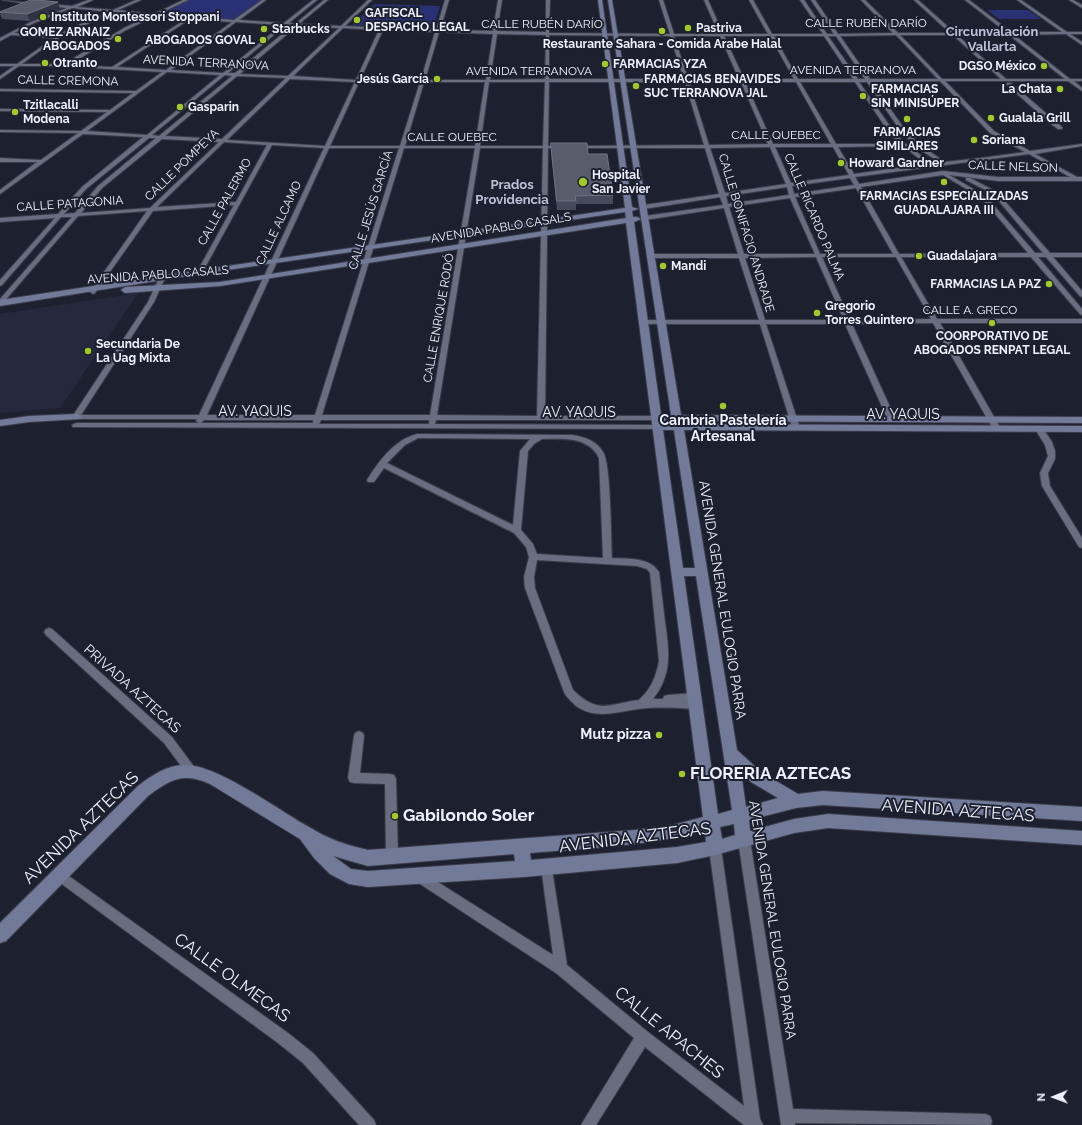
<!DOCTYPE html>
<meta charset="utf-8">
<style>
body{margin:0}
#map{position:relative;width:1082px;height:1125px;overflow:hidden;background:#1d212f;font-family:Raleway,sans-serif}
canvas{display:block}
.north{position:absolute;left:1034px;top:1077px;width:40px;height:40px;-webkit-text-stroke:3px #1d212f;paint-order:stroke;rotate:269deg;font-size:11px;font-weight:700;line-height:16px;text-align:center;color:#eef0fb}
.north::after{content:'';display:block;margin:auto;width:14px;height:18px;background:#eef0fb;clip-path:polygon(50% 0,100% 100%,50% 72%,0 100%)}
</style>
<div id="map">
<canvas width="1082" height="1125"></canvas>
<div class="north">N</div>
</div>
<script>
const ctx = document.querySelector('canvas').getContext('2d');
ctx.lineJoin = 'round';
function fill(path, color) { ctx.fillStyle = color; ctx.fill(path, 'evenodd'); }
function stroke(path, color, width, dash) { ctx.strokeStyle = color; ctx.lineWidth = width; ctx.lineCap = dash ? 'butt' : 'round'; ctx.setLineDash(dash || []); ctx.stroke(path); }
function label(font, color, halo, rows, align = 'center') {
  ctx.font = font + ' Raleway,sans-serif'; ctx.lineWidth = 4; ctx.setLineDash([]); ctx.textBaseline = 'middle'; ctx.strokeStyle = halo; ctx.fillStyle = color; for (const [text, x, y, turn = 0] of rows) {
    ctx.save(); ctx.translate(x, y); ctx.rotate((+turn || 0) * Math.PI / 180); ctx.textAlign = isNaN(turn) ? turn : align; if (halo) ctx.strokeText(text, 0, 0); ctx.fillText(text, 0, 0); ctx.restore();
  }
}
const built = new Path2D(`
 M138,293L60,408L0,413V314Z`);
const green = new Path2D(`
 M188,0H262L232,21L153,15Z
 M374,4L440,6L433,29L352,25Z
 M987,10H1028L1041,19H999Z`);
const street = new Path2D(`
 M2,0L38,4L36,5Z
 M88,0H93L77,7L113,10L136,0H141L118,10L154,14L183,0H188L159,14L234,20L262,0H266L239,20L284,23L313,0H317L289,23L295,24L324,0H328L299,24L341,26L368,0H372L345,26L436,30L445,0H449L440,30L493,31L498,0H502L497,31L546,32V0H550L549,33L670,34L659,0H663L674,34H719L704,0H708L723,34H768L749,0H753L772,34H823L800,0H804L827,34H834L811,0H815L838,34L893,33L861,0H865L898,33H950L914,0H918L955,33L1006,32L965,0H969L1011,32H1062L1017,0H1021L1067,32H1082V34H1070L1082,42V45L1066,34L1014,35L1070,79H1082V81H1074L1082,88V91L1068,81H945L994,131L1030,151L1082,144V146L1035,154L1077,177H1082V181H998L949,175L977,191L990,201L1035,253H1043L998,200L989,192L966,180V178H970L993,190L1002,198L1050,253H1082V257H1053L1082,291V297L1080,296L1046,257H1038L1082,309V315L1080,314L1031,257H901L937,319H1082V323H940L1001,429L997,431L993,429L933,323L852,324L896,420L892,422L888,420L845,324H766L800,428L799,430H793L760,324H643L640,322L643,320H759L739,258H651L648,256L651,254H738L724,208L645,220L642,218L645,216L723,205L720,197L644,209L641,207L644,205L719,194L705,148H577L575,147L577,146L704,145L685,82H549L548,146H562L564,147L562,148H548L545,416H656L660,418L656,420H436L435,424L657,425H660V429L73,427L72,425L76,423H199L196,421L197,419H76L72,417L148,302L159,278L162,276L165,278L154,302L81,415H199L324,148L272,145L202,273L197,272L234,205L153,211L95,293L93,294L90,292L147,211L78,216L2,304L0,305V299L72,217H61L2,285L0,286V280L55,218L0,222V218L58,214L82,187L143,137L83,134L0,194V190L37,162H0V158L41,160L78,133L0,132V130L81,131L107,112L0,111V109L110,110L133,93L0,91V89L136,91L162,72L55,66H19L0,79V76L14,66H0V64H17L54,38L11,35L0,41V38L31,22L67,8L49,6L48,4L72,6ZM72,8L109,12L67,30L57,36L14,33L34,23ZM114,12L150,16L124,28L64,64H22L49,44L69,32ZM155,16L186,19L112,67L69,65L126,30ZM190,19L232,22L166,70L117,67ZM236,22L282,25L223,73L171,70ZM286,25L292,26L235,73H228ZM297,26L339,28L288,76L240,74ZM343,28L379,30L356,80L293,76ZM383,30L435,32L421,80H360ZM439,32L493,34L486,80H425ZM497,34L546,35L545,79L490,80ZM549,35L670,36L673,43L633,44L673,45L684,79H549ZM896,35L938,79H870L840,36ZM900,35H953L1001,79H942ZM957,35H1009L1065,79H1006ZM674,36H720L739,79H688ZM724,36H770L794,79H744ZM774,36H824L853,79H798ZM828,36H836L865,79H858ZM167,72L220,75L147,135L87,131ZM225,75L232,76L159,136L152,135ZM237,76L286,78L222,139L165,136ZM290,79L355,82L325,146L227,140ZM940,81L990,133L1025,152L989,157L945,162L923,147L906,131L871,82ZM359,82H420L400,146H330ZM424,82H485L475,146H405ZM489,82H545L543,146H480ZM689,82H741L768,144L709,145ZM745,82H796L831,144H773ZM800,82H855L890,134L900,144H836ZM859,82H867L902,133L919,149L939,162L931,163L906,144L894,132ZM149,138H156L98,186L75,213L64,214L86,189ZM162,139L219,142L150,208L81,213L102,188ZM224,142L267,145L236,202L157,207ZM903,146L926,164L854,174L838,147ZM770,147L786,184L725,193L710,148ZM775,147H833L849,175L791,183ZM329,148H399L315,415H207ZM404,148H475L430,415H322ZM480,148H543L537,416L437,415ZM1029,154L1070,177H998L943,171L859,184L855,177ZM943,175L973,193L986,203L1028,253L899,254L861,187ZM850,178L854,185L794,194L792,186ZM787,187L789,195L728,204L726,196ZM856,188L893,254H820L795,197ZM790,198L815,254H744L729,207ZM816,257L844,320H765L745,258ZM822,257H896L931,319L850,320ZM204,420H313V423H201ZM321,420H429V424H319Z
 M1069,0H1073L1082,5V8Z
 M1007,83H1011L1062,127V129H1058L1051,124L1007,85Z
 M1036,427H1042L1052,442L1055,451V459L1048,473L1050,486L1082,538V548L1079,547L1042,486L1040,473L1048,456L1045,445L1035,429Z
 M417,434L572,435C584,437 596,440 603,452C611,463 611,540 612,558C628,559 650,557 659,572C661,589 663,605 665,622C669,650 673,674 653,699H663L664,696L668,695L694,693L698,694L699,697L695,701L699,702L700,705L699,708L695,709C680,708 664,707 648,708C623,709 599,722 576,706C572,702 566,697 564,692L525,588L524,577L529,557L526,547L514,533L384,468L374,482H368L367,480C379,461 394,440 417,434ZM418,438L530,439L520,451L513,525L387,463L405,445ZM542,439C563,439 588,436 599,458L603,558L537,554L533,544L521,530L528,451L534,444ZM537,560L637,566L647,569L650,573L659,661C656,677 651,689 639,700C608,704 599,715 573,690L535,588L534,577Z
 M49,628L52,629L172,737L195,768L197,771L195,774L191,776L187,774L164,743L46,635L44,632L46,629Z
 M359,731L363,733L364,736L360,773L390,774L394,775L396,779L398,857L396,861L392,863L388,861L386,857L385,784L354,783L350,782L348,778L354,736L355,733Z
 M744,834L748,836L750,840L793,1109L985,1114L990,1116L992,1121L991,1125L795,1123V1125H781L738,840L740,836Z
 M715,842L719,844L721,848L760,1119L763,1125H744L645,1047L596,1125H581L634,1038L556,973L414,880L412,876L414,872L418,870L422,872L553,955L541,867L543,863L547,861L551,863L567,965L648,1032L744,1106L709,848L711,844Z
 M59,869L288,1033L313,1053L374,1120L376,1125H359L303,1063L278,1043L55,879L53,875L55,871Z`);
const secondary = new Path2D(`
 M598,0H602L632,207L638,209L632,211L633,217H637L641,219L634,222L661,415H671L608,0H612L681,415L1082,417V423L682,421L683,424L1082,426V432L684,430L737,750L761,772L798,794L823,791L1082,807V821L823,805L796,808L749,820L750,831L794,819L828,814L1082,831V845L828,828L794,833L715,855L677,863L524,877L368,887L349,884L330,874L314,858L300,839L210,784C183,772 171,779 148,796L6,941L0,943V923L138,786C151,776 167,765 184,765C215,763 280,811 309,827C328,839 346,845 368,850L635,830L673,825L703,817L626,223L220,286L125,293L121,290L125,287L220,282L626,218L625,212L200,274L0,306V300L200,270L625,208ZM662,421H672L673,424H663ZM663,430H674L695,568H683ZM684,576H696L732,810L718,814ZM741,772L751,782L778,798L746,807ZM734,824L735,835L722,839L720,827ZM705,831L706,842L677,847L531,860L530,853C589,848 648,846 705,831ZM514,854L515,861L368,871L351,869L333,856L368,866Z
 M76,414L80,415L81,417L80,419L29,422L0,426V420L29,416Z`);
const wall = new Path2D(`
 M58,2L60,9L30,21L2,19L0,13V12Z
 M551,143L588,154L613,195V204H576V210H557L551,152Z`);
const shadedWall = new Path2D(`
 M58,2L60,9L30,21L27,14Z`);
const building = new Path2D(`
 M31,0H37L58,2L27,14L0,12Z
 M551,143H587L588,154H607L613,195L575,196L576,201H557Z`);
const markers = [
 [43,17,4,"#a1c92a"],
 [357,20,4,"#a1c92a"],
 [688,28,4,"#a1c92a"],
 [264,29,4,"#a1c92a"],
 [662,31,4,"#a1c92a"],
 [118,39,4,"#a1c92a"],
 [263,40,4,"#a1c92a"],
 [45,63,4,"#a1c92a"],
 [605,64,4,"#a1c92a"],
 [1044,66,4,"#a1c92a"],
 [437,79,4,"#a1c92a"],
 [636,86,4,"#a1c92a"],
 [1060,89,4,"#a1c92a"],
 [863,96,4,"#a1c92a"],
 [180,107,4,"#a1c92a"],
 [15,112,4,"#a1c92a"],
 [991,118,4,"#a1c92a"],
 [907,119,4,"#a1c92a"],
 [974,140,4,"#a1c92a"],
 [841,163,4,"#a1c92a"],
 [583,182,5,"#a1c92a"],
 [944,182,4,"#a1c92a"],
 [919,256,4,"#a1c92a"],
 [663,266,4,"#a1c92a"],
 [1049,284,4,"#a1c92a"],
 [817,313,4,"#a1c92a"],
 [992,323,4,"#a1c92a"],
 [88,351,4,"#a1c92a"],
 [723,406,4,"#a1c92a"],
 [659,735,4,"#a1c92a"],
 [682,774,4,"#a1c92a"],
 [395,816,4,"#a1c92a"]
];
const farPoinames = [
 ["GAFISCAL",365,13],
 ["DESPACHO LEGAL",365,27],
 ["Instituto Montessori Stoppani",51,17],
 ["Pastriva",696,28],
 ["Starbucks",272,29],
 ["GOMEZ ARNAIZ",110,32,"right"],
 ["ABOGADOS",110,46,"right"],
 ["ABOGADOS GOVAL",255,40,"right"],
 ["Restaurante Sahara - Comida Arabe Halal",662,44,"center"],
 ["Otranto",53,63],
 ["FARMACIAS YZA",613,64],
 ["DGSO México",1036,66,"right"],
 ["Jesús García",429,79,"right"],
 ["FARMACIAS BENAVIDES",644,79],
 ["SUC TERRANOVA JAL",644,93],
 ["FARMACIAS",871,89],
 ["SIN MINISÚPER",871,103],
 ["La Chata",1052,89,"right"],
 ["Tzitlacalli",23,105],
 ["Modena",23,119],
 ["Gasparin",188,107],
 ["Gualala Grill",999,118],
 ["FARMACIAS",907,132,"center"],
 ["SIMILARES",907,146,"center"],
 ["Soriana",982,140],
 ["Howard Gardner",849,163],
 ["Hospital",592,175],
 ["San Javier",592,189],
 ["FARMACIAS ESPECIALIZADAS",944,196,"center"],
 ["GUADALAJARA III",944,210,"center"],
 ["Guadalajara",927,256],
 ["Mandi",671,266],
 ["FARMACIAS LA PAZ",1041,284,"right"],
 ["Gregorio",825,306],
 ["Torres Quintero",825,320],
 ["COORPORATIVO DE",992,336,"center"],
 ["ABOGADOS RENPAT LEGAL",992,350,"center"],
 ["Secundaria De",96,344],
 ["La Uag Mixta",96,358]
];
const farStreetnames = [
 ["CALLE RUBÉN DARÍO",866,23],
 ["CALLE RUBÉN DARÍO",542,24],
 ["AVENIDA TERRANOVA",206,63,3],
 ["AVENIDA TERRANOVA",853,70],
 ["AVENIDA TERRANOVA",529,71],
 ["CALLE CREMONA",68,81,1],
 ["CALLE QUEBEC",776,135],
 ["CALLE QUEBEC",452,137],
 ["CALLE POMPEYA",182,165,-44],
 ["CALLE NELSON",1013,167,2],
 ["CALLE PALERMO",225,202,-61],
 ["CALLE PATAGONIA",70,204,-4],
 ["CALLE JESÚS GARCÍA",371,210,-73],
 ["CALLE RICARDO PALMA",814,217,67],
 ["CALLE ALCAMO",279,223,-65],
 ["AVENIDA PABLO CASALS",501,228,-9],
 ["CALLE BONIFACIO ANDRADE",746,233,73],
 ["AVENIDA PABLO CASALS",158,275,-4],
 ["CALLE A. GRECO",970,310],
 ["CALLE ENRIQUE RODÓ",439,318,-80]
];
const farNeighbourhoodnames = [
 ["Circunvalación",992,32],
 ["Vallarta",992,47],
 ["Prados",512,185],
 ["Providencia",512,200]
];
const streetNames = [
 ["AV. YAQUIS",255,412],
 ["AV. YAQUIS",579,413],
 ["AV. YAQUIS",903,415],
 ["AVENIDA GENERAL EULOGIO PARRA",722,600,81],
 ["PRIVADA AZTECAS",132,689,42],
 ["AVENIDA GENERAL EULOGIO PARRA",772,920,81]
];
const poiNames = [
 ["Cambria Pastelería",723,421],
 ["Artesanal",723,437],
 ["Mutz pizza",651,735,"right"]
];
const nearPoinames = [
 ["FLORERIA AZTECAS",690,774],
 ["Gabilondo Soler",403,816]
];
const nearStreetnames = [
 ["AVENIDA AZTECAS",958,811,4],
 ["AVENIDA AZTECAS",81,828,-44],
 ["AVENIDA AZTECAS",635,838,-7],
 ["CALLE OLMECAS",232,978,36],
 ["CALLE APACHES",669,1033,39]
];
fill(built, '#24293d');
fill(green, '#293174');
stroke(street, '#3b3d49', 2);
stroke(secondary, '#3b3d49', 2);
fill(street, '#686d7f');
fill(secondary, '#727a9a');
fill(wall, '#474a5a');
fill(shadedWall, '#2e3242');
fill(building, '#595c6b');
stroke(building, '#707382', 1);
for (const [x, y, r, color] of markers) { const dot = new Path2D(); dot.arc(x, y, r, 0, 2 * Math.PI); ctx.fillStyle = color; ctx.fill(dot); stroke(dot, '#1d212f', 1.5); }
label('bold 12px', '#eef0fb', '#1d212f', farPoinames, 'left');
label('12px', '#eef0fb', '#1d212f', farStreetnames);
label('bold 13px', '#bcc1d5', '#1d212f', farNeighbourhoodnames);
label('14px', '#eef0fb', '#1d212f', streetNames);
label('bold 14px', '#eef0fb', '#1d212f', poiNames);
label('bold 17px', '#eef0fb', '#1d212f', nearPoinames, 'left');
label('17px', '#eef0fb', '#1d212f', nearStreetnames);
</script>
